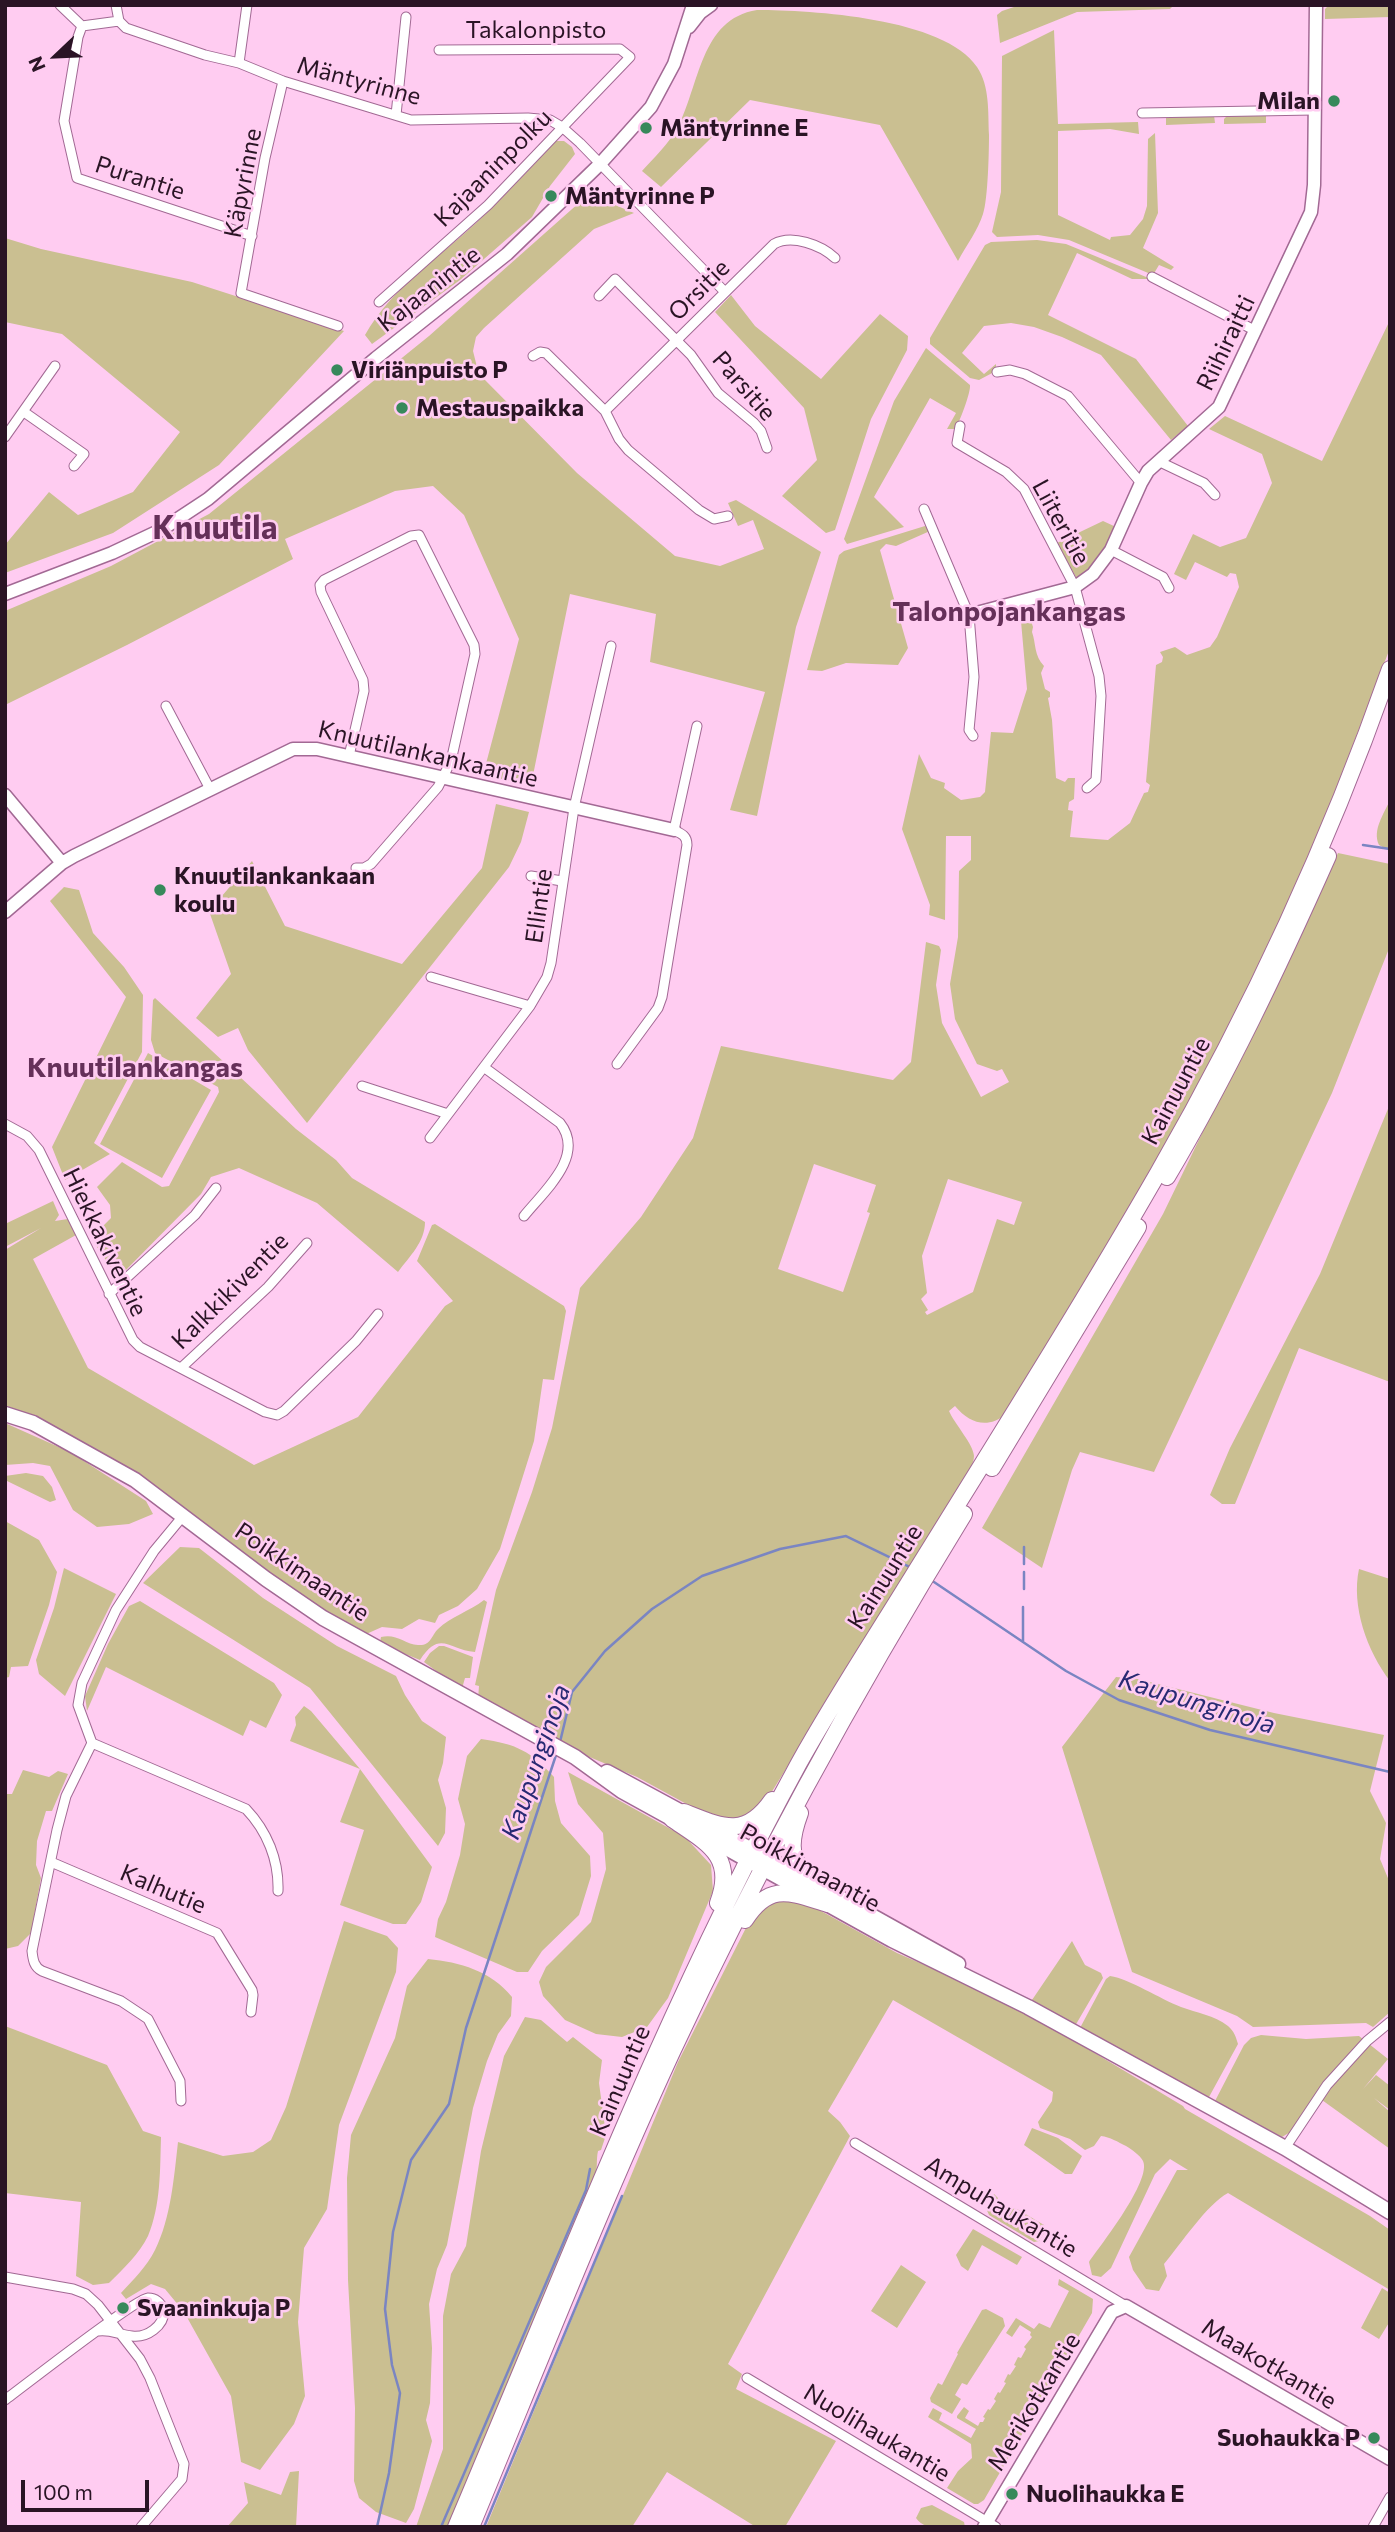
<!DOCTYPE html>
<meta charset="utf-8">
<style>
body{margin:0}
#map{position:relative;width:1395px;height:2532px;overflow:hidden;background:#ffccf1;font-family:Commissioner,sans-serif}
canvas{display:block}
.frame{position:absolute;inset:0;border:7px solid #2a1425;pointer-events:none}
.north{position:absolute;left:21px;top:21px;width:70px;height:70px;-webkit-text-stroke:5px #ffccf1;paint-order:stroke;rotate:247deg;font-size:19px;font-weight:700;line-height:28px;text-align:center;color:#2a1425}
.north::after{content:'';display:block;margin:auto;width:24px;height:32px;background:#2a1425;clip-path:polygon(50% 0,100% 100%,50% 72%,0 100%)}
.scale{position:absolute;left:21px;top:2480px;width:128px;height:32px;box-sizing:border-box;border:4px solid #2a1425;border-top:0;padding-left:9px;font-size:21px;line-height:24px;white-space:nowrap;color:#2a1425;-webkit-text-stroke:5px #ffccf1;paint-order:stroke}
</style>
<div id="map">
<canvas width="1395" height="2532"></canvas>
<div class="frame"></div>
<div class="north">N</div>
<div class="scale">100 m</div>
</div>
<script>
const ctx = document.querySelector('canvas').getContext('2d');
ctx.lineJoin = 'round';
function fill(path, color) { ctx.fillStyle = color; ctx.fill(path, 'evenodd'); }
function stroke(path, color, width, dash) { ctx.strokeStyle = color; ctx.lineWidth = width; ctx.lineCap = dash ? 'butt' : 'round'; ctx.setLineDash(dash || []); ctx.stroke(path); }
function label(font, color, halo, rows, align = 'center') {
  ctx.font = font + ' Commissioner,sans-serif'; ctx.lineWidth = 5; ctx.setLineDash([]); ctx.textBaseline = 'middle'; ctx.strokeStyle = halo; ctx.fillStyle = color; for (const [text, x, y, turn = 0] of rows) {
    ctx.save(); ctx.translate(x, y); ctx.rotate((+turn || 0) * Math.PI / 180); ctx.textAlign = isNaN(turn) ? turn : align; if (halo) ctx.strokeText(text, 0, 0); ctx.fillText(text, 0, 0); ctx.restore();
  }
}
const green = new Path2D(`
 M1020,5H1174L1170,9L1077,12L1000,43L997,15L1002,11Z
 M1329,5H1390V17L1325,19V9Z
 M757,10C811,10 945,18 977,67C990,86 988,113 989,135C989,151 988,199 983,214C978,230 966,246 958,261L880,125L750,100L661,187L642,171C654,158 668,144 677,129C700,85 700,19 757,10Z
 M1054,30L1058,124L1138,122L1139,134L1110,129L1058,131V215L1110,240L1111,237L1130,235L1143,219L1147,206L1148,139L1155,133L1158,213L1143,248L1174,267L1171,270L1159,265L1153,275L1069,240L1038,235L997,237L992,232L1001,192L1002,56Z
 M1266,114V123L1224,124V119L1228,115Z
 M1214,115L1215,123L1166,125V117Z
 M556,141H564L572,147L575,154L550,186L532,217L460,280L372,344L365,335C392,287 438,259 477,222C505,196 530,168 556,141Z
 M589,194L634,213L594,229L484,328L476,337L473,351L477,367L485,380L577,473L675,556L720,566L764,549L753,520L738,526L728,503L736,500L821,552L796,627L757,816L730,810L765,692L650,662L656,614L570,594L531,785L483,775L519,639L464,515L433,486L395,491L285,539L293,559L127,645L5,705V611L111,566L209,514L429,336Z
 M5,238L41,249L192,282L344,331L219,465L113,533L5,573V545L49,492L78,515L133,492L180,432L62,334L5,322Z
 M1037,240L1066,244L1151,279H1132L1077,253L1048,315L1136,359L1188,426L1171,440L1101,355L1062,337L1034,327L1011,323L984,326L962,353L984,374L996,364V371L979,380L970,378L930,344V338L985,245L991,242Z
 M731,295L755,326L821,379L880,314L908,336L907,350L871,419L835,530L826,533L782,496L817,460L804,408L715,312Z
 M1390,320V648L1316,841L1252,982L1156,1163L1006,1414C988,1429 970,1424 955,1406L949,1411C954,1423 974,1445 974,1456C974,1464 967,1475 963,1482L768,1798L740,1822L703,1813L637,1777L580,1753L478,1699L479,1686L475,1685L496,1590L532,1492L552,1428L580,1288L641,1217L693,1138L721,1046L893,1080L911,1062L926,942L939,946L941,950L936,985L942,1023L981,1097L1009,1082L1002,1069L997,1071L977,1064L955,1019L950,984L958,937L959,871L971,860V836H946L945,920L929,915L930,905L902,829L919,754L931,778L945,783L944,788L961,800L980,797L985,792L991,732L1013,733L1027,689L1020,610L1027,608L1033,627L1032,632C1036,643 1034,656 1044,666L1041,673L1045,689L1050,692V697L1048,698L1052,720L1056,778L1065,782L1068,778H1075L1074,799L1069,802L1068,810L1073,811L1070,837L1108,840L1130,823L1144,793L1148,792L1150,785L1146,782L1156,665L1162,662L1163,657L1160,652L1175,647L1187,655L1210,647L1217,637L1239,587L1236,574L1230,573L1227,577L1195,562L1186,580L1174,574L1193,534L1220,547L1246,538L1272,483L1262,454L1209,429L1225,416L1322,461ZM814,1164L876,1185L867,1212L870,1213L843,1292L778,1269ZM948,1179L1022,1202L1014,1225L997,1219L973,1292L927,1315L925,1312L928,1310L921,1299L927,1293L922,1256Z
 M926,348L970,385C971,392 959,424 955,429H947L956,413L930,398L874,497L904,527L847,544L844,539L894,401Z
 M1103,521L1116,527L1098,563L1077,579L1057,543Z
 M925,526L929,527L930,531L896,546L886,544L880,550L908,648L898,665L846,663L822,671L807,670L839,555L844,551Z
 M1390,800V851L1379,845C1372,830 1384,814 1390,800Z
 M496,804L529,812L521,842L509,867L307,1123L248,1050L238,1028L218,1037L196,1018L231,974L209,911L252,861L285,926L402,964L482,868Z
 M1338,853L1390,864V946L1332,1093L1154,1472L1080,1452L1072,1470L1042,1568L982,1528L1163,1214Z
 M64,887L79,890L93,933L124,967L143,995L142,1052L94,1143L110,1154L65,1180L52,1147L126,997L50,901Z
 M155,998L296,1129L336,1160L352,1178L425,1222C425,1242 409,1257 398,1272L317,1203L239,1168L211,1177L201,1194L118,1278L95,1244L97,1232L111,1218L110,1205L97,1187L122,1162L162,1187L169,1186L219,1092L218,1087L155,1053L151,1040L153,1000Z
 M148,1053L211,1090L162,1178L100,1144Z
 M1390,1104V1382L1299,1348L1235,1504H1222L1210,1495L1230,1448L1320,1274Z
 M53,1201L59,1215L55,1221L68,1219L76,1235L33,1259L88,1368L254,1465L358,1417L445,1306L453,1301L417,1261L432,1225L435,1224L564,1306L566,1311L554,1380L543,1379L534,1441L500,1549L477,1589L458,1606L439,1615L435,1623L419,1619L402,1629L382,1627L364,1635L297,1595L156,1486L87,1444L5,1405V1250L41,1228L5,1247V1224Z
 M5,1423L70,1452L146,1501L153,1514L129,1524L97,1527L73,1510L50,1466L33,1463L5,1465Z
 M26,1473L43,1476L52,1487L56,1500L50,1502L5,1480V1476Z
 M5,1521L39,1540L57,1572L49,1605L28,1666L11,1667L9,1677L5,1678Z
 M180,1547L199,1548L263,1598L337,1646L396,1676L405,1695L422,1721L446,1737L443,1763L438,1780L446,1808L445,1833L438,1846L310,1688L143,1583Z
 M64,1568L116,1594L65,1696L39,1674L36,1660L54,1608Z
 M1359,1569L1390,1579V1681C1367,1651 1351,1606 1359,1569Z
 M484,1600L487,1602L475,1652C449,1650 440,1629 420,1660L383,1645L380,1642L381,1637C396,1633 405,1644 418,1645C431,1646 431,1636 438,1629C450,1617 470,1611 484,1600Z
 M140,1601L274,1683L282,1695L266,1728L250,1720L243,1736L106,1667L87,1711L85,1696L108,1644L129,1606Z
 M439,1646H444L473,1657L470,1678H465L463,1685L466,1693L424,1662L430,1653Z
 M1116,1677L1138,1679L1274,1713L1384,1735L1370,1791L1386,1823L1380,1859L1390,1883V2012L1373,2027L1366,2023L1253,2027L1237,2016L1132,1972L1062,1747Z
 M304,1706L311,1711L360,1769L432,1867L421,1902L406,1924H393L340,1905L364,1830L340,1822L360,1769L290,1741L296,1725L295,1717Z
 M481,1739C517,1744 530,1751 554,1777L555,1801L561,1823L590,1856L591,1876L579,1915L542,1951L528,1972H517L435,1937L438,1919L446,1902L460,1855L465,1824L458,1799L467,1756Z
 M23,1770L49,1777L58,1771L68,1774L52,1811H46L37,1841L36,1865L41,1878L31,1933L18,1946L5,1949V1794H12Z
 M568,1772L685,1837L711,1865L713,1891L668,1998L647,2027L622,2037L596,2034L565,2020L543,1996L539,1982L546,1967L591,1922L606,1869L603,1833L578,1804Z
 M769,1899L803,1901L897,1953L987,1992L1068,2037L1183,2106L1185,2109L1370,2216L1390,2230V2290L1228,2193C1208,2203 1180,2245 1164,2264L1167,2276L1159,2291L1146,2289L1133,2270L1129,2257L1177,2170H1188L1170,2159L1155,2174L1111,2268L1101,2277L1092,2275L1089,2262C1101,2245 1152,2180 1143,2161C1140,2155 1131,2149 1126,2146C1118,2142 1110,2137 1101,2136L1094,2146L1085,2150L1070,2139L1040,2128L1038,2122L1052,2101L1053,2092L893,2000L828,2111L840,2122L850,2136L728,2364L742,2374L736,2389L836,2441L785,2527H756L667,2472L632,2527H486L678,2062L753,1914Z
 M344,1921L387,1936L398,1948L396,1972L339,2125L327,2209L304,2248L298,2322L305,2396L294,2424L260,2470L241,2462L231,2396L184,2312L165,2289L151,2284L126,2299L121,2293C133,2280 147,2266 155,2250C171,2218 174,2177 178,2142L223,2156L253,2152L271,2140L286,2107Z
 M1072,1941L1085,1965L1101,1973L1103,1978L1075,2026L1032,2000Z
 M428,1959C460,1962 491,1971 512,1997L511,2016L498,2034L487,2061L473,2108L447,2245L437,2269L429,2304L432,2348L430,2403L426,2420L432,2441L414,2509L406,2523L376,2512L359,2498L354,2481L355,2408L348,2280L347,2178L351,2135L395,2038L407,1986Z
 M1110,1976C1130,1979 1160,1999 1181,2007C1197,2013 1214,2015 1228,2026C1234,2031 1236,2037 1238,2044L1209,2097L1080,2028L1106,1979Z
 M525,2017L541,2020L567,2042L573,2037L602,2060L599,2083L606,2135L601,2150L598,2151C596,2160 598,2167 595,2177L451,2527H416L443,2449V2316L451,2274L466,2246L481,2151L504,2056Z
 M5,2026L107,2065L143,2131L161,2137C160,2169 161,2205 148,2236C140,2253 123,2269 109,2283L93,2285L76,2276L81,2202L5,2193Z
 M1261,2035L1306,2039L1359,2036L1388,2059L1363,2089L1376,2075L1390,2086V2110L1374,2098L1390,2112V2149L1315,2095L1292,2131L1282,2137L1215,2101L1244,2045L1251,2038Z
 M1032,2128L1058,2138L1082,2156L1072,2174H1065L1024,2145Z
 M994,2194L998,2198V2206L1001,2208L1017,2209L1044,2225L1045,2232L1039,2241L1034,2242L989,2215L986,2208Z
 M973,2229L1022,2257L1017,2265L982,2245L968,2271L961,2266L956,2255Z
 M901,2265L926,2282L897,2328L871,2311Z
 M1059,2279L1093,2299L1092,2313L984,2500L978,2504H974L947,2488L958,2471L972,2458L971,2444L928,2417L933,2408L942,2413L939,2420L971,2438L976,2429L957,2418V2416L964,2407L969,2411L965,2418L978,2426L980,2422H983L985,2418L983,2417L988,2409L990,2410L996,2401L994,2399L998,2392L1000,2393L1006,2383L1004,2382L1008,2374L1010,2375L1016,2366L1014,2365L1018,2357L1021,2358L1026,2349L1024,2347L1032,2337L1030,2335L1031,2332L1020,2325L1012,2337L1006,2333L1016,2318L1034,2329L1039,2323L1050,2328L1069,2291L1058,2285Z
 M1382,2288L1390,2293V2321L1379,2339L1361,2328Z
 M986,2309L1003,2318L1005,2326L967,2385L962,2383L955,2395L961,2399L952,2414L931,2402L930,2398L938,2383L942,2385L958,2354L957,2353L982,2310Z
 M299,2471L296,2527H227L248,2503L244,2482L281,2495L290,2472Z
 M932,2505L964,2522L965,2527C949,2527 925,2532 916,2518L921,2508Z`);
const stream = new Path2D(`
 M1363,845L1390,849
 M1024,1564V1547
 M931,1580L1066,1671L1119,1700L1210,1730L1390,1772
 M1024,1589V1572
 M1023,1641V1607
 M560,1742L572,1692L605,1651L652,1609L702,1576L780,1549L846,1536L910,1567
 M377,2527L389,2473L400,2393L392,2365L385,2309L393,2232L411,2160L449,2104L466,2028L557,1752
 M441,2527L586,2190L590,2169
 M484,2527L622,2196`);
const street = new Path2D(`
 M60,5L82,26
 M116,5L119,21L126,28L205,55L239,63L283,81L411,120L528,118L550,120L562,127L580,143L724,291
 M119,21L82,26L78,37L64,121L77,178L252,236
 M239,63L247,5
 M283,81L265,158L241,293L338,326
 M1142,113L1314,110
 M396,115L406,17
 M1152,277L1256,331
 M599,296L615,279L691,355L718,393L754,423L761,431L767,448
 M379,302L488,205L630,57L620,49L439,50
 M533,356L540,352L546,353L605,411L619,439L628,450L699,510L714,519L728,516
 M997,372L1010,370L1025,374L1068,396L1141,483
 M605,411L774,244C792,234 821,245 835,258
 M24,412L84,454L74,466
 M960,426L957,443L1006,472L1024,489L1075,587L1099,676L1101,696L1096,780L1087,788
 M5,437L55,366
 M1158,461L1204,483L1215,495
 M924,509L969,615L974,677L969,730L973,736
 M1111,550L1163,577L1169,588
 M166,706L210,789
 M349,756L364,691L363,680L321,592L320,585L324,580L411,536L419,535L474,645L475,654L451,761L438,787L371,864L364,868H356
 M531,876L562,881
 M431,977L530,1006
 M617,1064L658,1008L662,997L687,845C687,836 682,834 674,830L697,726
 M485,1068L560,1123C586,1156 544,1191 524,1216
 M362,1086L448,1114
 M5,1124L27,1136L39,1150L133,1340L140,1347L265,1412L277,1415L284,1411L356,1341L378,1314
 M430,1138L530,1006L547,977L551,963L574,808L611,646
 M109,1294L195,1215L216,1188
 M181,1368L268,1287L307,1243
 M183,1516L154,1551L116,1610L82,1683L78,1705L92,1743L246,1809C267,1831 279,1860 278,1891
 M92,1743L66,1796L57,1830L32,1951C33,1960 34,1967 42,1971L121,2001L148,2019L180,2081L181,2101
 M51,1862L217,1933L252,1990L253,1995L251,2012
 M855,2143L1126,2306
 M1285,2148L1327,2085L1367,2041L1390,2022
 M5,2277L73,2289L86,2294L98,2305L140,2359L150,2378L184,2464L182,2479L141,2527
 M747,2378L996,2527
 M5,2400C24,2386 135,2299 148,2298C157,2298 161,2303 164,2311C164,2326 147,2338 132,2336C119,2335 111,2329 98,2331
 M1373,2527L1390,2497`);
const secondary = new Path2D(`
 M689,27L700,13L711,5
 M5,594L112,553L161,530L208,499L376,358L507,254L600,164L651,107L674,64L693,5
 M969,615L1075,587L1093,574L1111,550L1141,483L1148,471L1219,407L1311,212L1314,185L1316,5
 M5,795L62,863
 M5,912L62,863L74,856L293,749H317L674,830
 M984,2527L1112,2312L1126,2306L1390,2459`);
const primary = new Path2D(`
 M5,1414L33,1423L135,1480L266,1579L323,1618L575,1757L622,1791L680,1823
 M607,1772L811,1882
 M701,1834L892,1940L1028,2007L1285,2148L1390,2212
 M829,1892L958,1964`);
const highway = new Path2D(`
 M1167,1177C1228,1074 1279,966 1328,856
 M992,1468L1138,1227
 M684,1812C722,1827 745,1839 772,1800
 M800,1813C781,1864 800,1868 838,1897
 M672,1819C707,1843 736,1856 718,1903
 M745,1920C770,1881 791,1893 828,1904
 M456,2527C565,2270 665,2008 799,1763C833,1702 871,1644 908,1584C992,1448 1078,1312 1158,1173C1250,1013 1329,843 1390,669
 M471,2527C537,2368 600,2208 672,2052C758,1867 857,1688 964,1514`);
const markers = [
 [1334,101,7,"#37895b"],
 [646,128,7,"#37895b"],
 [551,196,7,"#37895b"],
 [337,370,7,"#37895b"],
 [402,408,7,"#37895b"],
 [160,890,7,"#37895b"],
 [123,2308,7,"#37895b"],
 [1374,2438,7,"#37895b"],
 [1012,2494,7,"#37895b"]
];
const streetNames = [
 ["Takalonpisto",536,30],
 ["Mäntyrinne",359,81,15],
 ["Kajaaninpolku",493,168,-45],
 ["Purantie",140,178,18],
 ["Käpyrinne",243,183,-79],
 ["Kajaanintie",429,289,-38],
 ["Orsitie",699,290,-45],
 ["Riihiraitti",1226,343,-64],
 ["Parsitie",744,386,49],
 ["Liiteritie",1061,522,61],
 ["Knuutilankankaantie",428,754,13],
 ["Ellintie",539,906,-82],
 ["Kainuuntie",1176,1091,-62],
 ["Hiekkakiventie",105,1242,64],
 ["Kalkkikiventie",230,1291,-45],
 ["Poikkimaantie",302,1572,34],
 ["Kainuuntie",885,1577,-58],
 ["Poikkimaantie",810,1868,29],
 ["Kalhutie",163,1889,23],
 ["Kainuuntie",620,2081,-67],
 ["Ampuhaukantie",1001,2207,31],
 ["Maakotkantie",1269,2364,31],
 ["Merikotkantie",1034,2402,-59],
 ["Nuolihaukantie",877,2433,31]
];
const poiNames = [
 ["Milan",1320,101,"right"],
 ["Mäntyrinne E",660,128],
 ["Mäntyrinne P",565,196],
 ["Viriänpuisto P",351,370],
 ["Mestauspaikka",416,408],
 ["Knuutilankankaan",174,876],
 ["koulu",174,904],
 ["Svaaninkuja P",137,2308],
 ["Suohaukka P",1360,2438,"right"],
 ["Nuolihaukka E",1026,2494]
];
const waterNames = [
 ["Kaupunginoja",1197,1702,17],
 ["Kaupunginoja",536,1762,-71]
];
const quarterNames = [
 ["Talonpojankangas",1009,612],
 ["Knuutilankangas",135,1068]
];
const districtNames = [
 ["Knuutila",215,528]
];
fill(green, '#cabf91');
stroke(stream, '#7a85c2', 2.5);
stroke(street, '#a26994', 11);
stroke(secondary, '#a26994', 15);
stroke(primary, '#a26994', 17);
stroke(highway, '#a26994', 18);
stroke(street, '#fff', 9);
stroke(secondary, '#fff', 12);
stroke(primary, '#fff', 14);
stroke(highway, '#fff', 16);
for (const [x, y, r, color] of markers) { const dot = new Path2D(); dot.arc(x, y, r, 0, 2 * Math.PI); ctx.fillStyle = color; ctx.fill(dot); stroke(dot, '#ffccf1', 2.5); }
label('24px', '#2a1425', '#ffccf1', streetNames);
label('bold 24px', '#2a1425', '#ffccf1', poiNames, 'left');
label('italic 26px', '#282a73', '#ffccf1', waterNames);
label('bold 28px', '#653059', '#ffccf1', quarterNames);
label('bold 32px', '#653059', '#ffccf1', districtNames);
</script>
